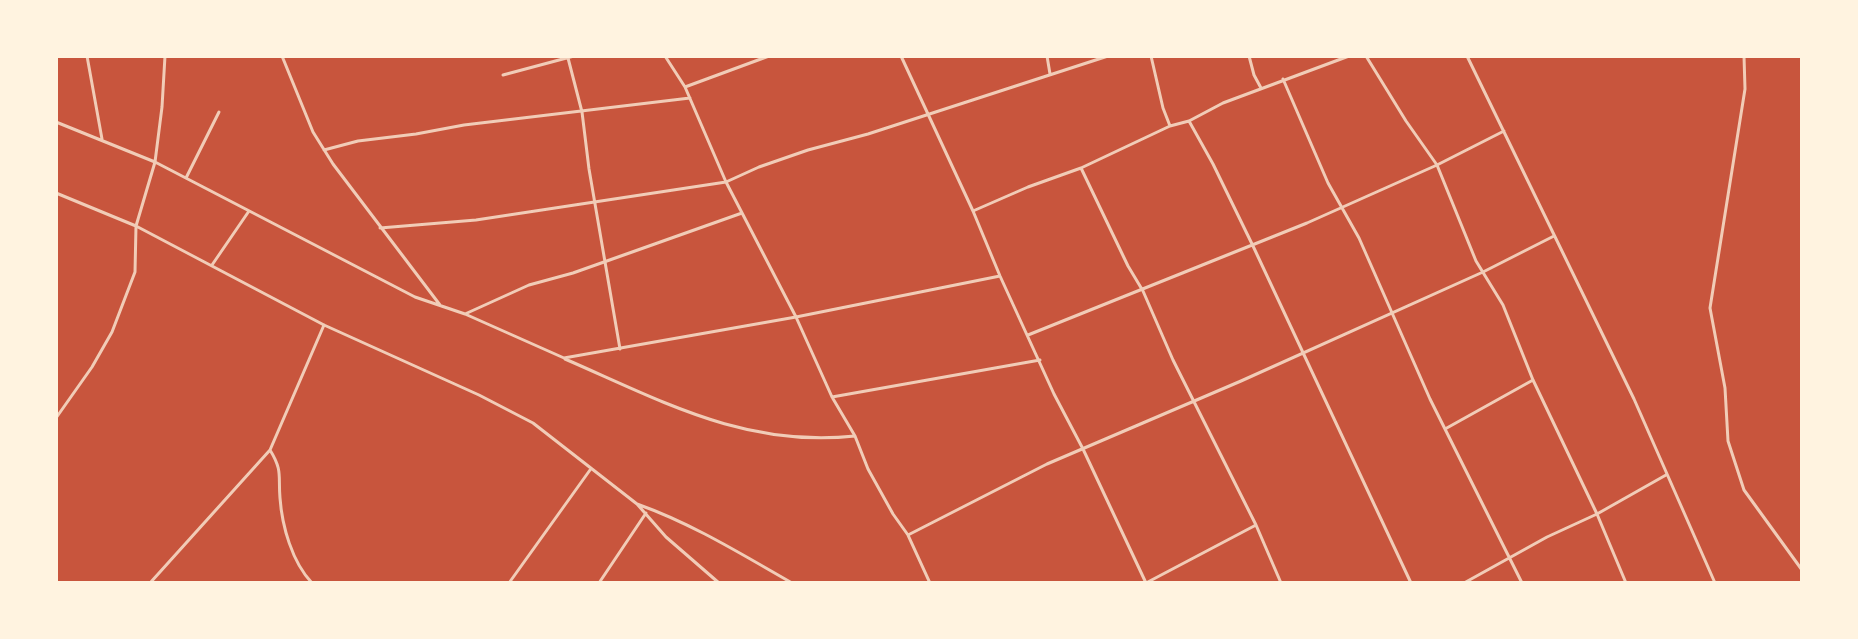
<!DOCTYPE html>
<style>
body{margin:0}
#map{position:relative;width:1858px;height:639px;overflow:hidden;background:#c8553d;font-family:"PT Sans Narrow",sans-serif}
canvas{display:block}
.frame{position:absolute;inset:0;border:58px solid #fff3e0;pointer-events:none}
</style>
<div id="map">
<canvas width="1858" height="639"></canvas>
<div class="frame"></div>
</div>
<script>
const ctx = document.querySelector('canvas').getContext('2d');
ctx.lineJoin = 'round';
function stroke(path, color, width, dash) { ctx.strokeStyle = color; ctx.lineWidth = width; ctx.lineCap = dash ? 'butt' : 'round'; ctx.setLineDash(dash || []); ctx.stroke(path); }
const minor = new Path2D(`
 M87,56L102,139
 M282,56L313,132L333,164L440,305
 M665,56L685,87L726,182L796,317L832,397L855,436L868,469L893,514L908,535L930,583
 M901,56L973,211L1000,276L1054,394L1083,449L1146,583
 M1047,56L1050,74
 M1151,56L1163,108L1170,126
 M1249,56L1254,75L1261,88
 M1366,56L1406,121L1437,165L1476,261L1503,305L1533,380L1597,514L1626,583
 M1467,56L1634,399L1715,583
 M1744,56L1745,89L1710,308L1725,388L1728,441L1744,490L1802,570
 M568,58L582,112L589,169L620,349
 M503,75L574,56
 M1283,79L1328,183L1359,238L1430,399L1522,583
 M685,87L769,56
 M1189,121L1213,164L1253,246L1411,583
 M56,122L155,162L415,297L465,314L564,358L796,317L1000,276
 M324,150L358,141L416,134L464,125L690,98
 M1081,168L1128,266L1143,291L1173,360L1256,525L1281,583
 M186,178L219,112
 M56,193L136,226L324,325L479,395L533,423L637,504L666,537L719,583
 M973,211L1028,187L1081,168L1170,126L1189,121L1223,103L1349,56
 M380,228L476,220L726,182L759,167L808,150L868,134L1108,56
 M212,265L249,211
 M465,314L529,285L573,273L742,213
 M1028,335L1307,223L1437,165L1504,131
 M565,359C662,401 745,448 855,436
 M832,397L1040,360
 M56,418L92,367L112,332L135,272L136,226L155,162L162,107L165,56
 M1445,429L1533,380
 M270,450C283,471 278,476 280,498C282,526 292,562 312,583
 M637,504C693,524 741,554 792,583
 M908,535L1047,464L1241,381L1483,272L1554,236
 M150,583L270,450L324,325
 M509,583L590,470
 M599,583L646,513
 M1146,583L1256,525
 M1464,583L1547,537L1597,514L1666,475`);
stroke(minor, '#f1ccb7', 3);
</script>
